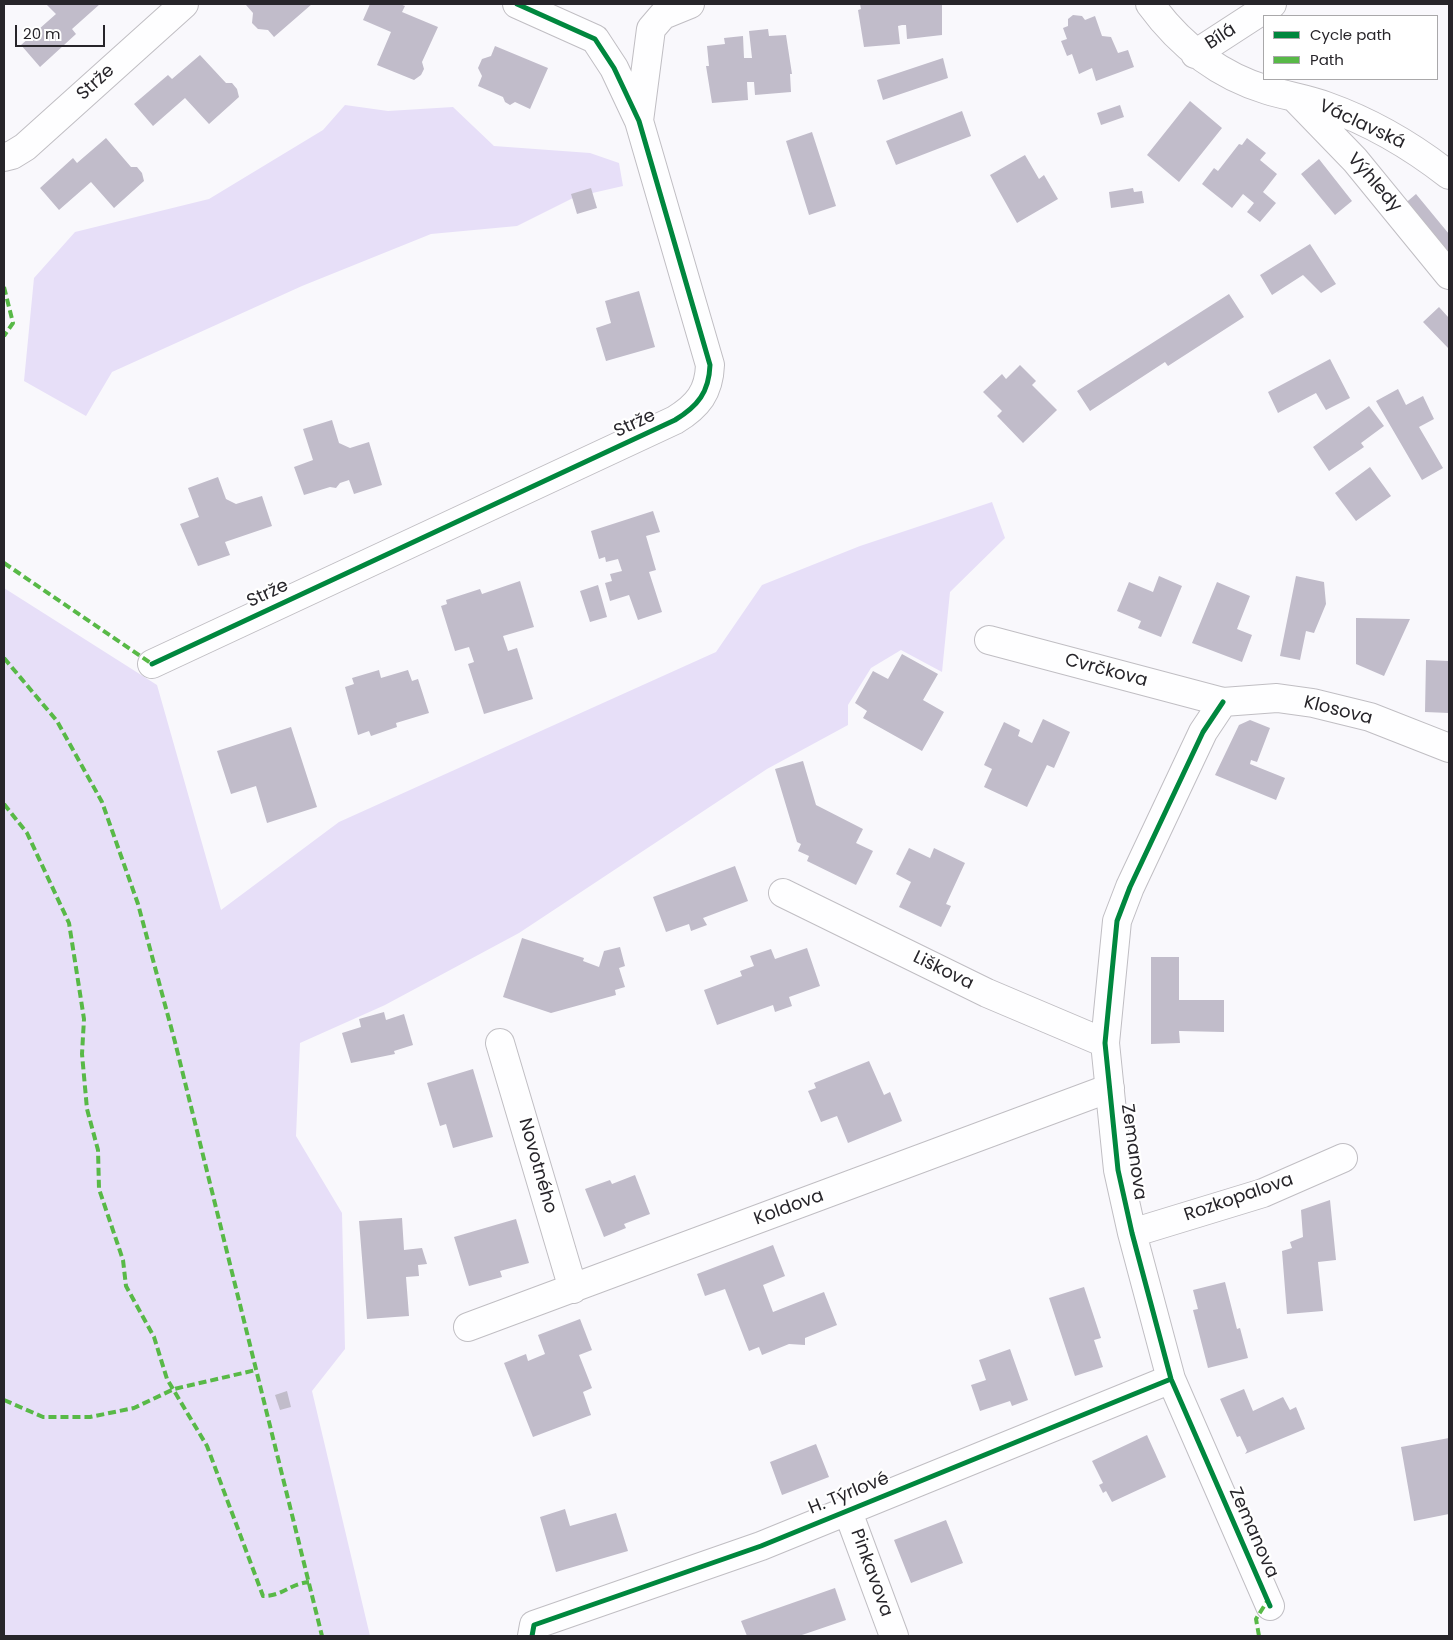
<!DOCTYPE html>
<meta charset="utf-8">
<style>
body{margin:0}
#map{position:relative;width:1453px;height:1640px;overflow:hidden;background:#f9f8fc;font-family:Poppins,sans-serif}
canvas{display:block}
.frame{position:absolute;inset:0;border:5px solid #27252a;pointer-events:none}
.legend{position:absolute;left:1263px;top:15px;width:175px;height:65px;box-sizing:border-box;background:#fff;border:1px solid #a9a8aa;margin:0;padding:6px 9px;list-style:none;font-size:15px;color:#27252a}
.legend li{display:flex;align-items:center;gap:10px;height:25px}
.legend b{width:25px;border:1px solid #a9a8aa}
.scale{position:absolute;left:15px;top:25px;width:90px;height:22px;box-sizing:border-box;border:2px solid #27252a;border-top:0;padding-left:6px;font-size:15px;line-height:18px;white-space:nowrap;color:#27252a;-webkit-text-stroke:4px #fff;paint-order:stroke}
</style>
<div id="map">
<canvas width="1453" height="1640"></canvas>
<div class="frame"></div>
<ul class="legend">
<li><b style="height:6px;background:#00873e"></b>Cycle path</li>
<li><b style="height:6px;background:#58b947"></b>Path</li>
</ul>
<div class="scale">20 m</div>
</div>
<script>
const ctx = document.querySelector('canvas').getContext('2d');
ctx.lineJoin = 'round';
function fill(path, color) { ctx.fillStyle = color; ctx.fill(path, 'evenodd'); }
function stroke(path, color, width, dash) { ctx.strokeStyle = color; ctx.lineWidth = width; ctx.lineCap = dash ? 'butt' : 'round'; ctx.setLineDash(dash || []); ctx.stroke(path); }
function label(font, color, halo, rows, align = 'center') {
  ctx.font = font + ' Poppins,sans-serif'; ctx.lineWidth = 4.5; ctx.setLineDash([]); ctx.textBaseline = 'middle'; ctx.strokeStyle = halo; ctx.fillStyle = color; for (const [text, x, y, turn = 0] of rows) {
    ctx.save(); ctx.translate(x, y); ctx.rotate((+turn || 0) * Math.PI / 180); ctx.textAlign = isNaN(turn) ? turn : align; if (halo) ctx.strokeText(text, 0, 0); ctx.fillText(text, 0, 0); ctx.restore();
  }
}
const green = new Path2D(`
 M345,105L388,111L453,107L494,146L590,153L619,163L623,186L575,197L517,226L431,234L302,286L112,372L86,416L24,381L34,278L75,232L209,199L323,130Z
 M992,502L1005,538L950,592L942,672L901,650L871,668L848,705V725L767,769L519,933L385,1005L300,1043L296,1136L342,1213L345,1349L312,1391L370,1636H4V588L157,685L221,910L339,822L716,652L762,585L860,546Z`);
const building = new Path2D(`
 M46,4H100L72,29L76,34L40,67L21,45L56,14Z
 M247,4H312L274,37L268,30L258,29L252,23L253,13L246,5Z
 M370,4H400L405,6L402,12L438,27L422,62L424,69L421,75L414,80L377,65L391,32L363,20Z
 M860,4H942V35L907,39L906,25H902L898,26L900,44L864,47L858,10L861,9Z
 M1073,15L1082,16L1085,20L1095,16L1102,36L1111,37L1118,53L1128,50L1134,67L1096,81L1092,68L1079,74L1072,54L1067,56L1061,41L1067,39L1063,28L1068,26V19Z
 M768,29L769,36L786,35L792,74H790L791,92L755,95L754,82H747L748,100L712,103L706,66H709L707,46L725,44L724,38L743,36L744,58H752L749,31Z
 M495,46L548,68L530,109L515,102L510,105L505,102L503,97L478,86L482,76L478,68L482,59L491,56Z
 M200,55L226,83H232L237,89L239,97L209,124L185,98L153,126L134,104L168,75L172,79Z
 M943,58L948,78L883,100L877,80Z
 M1190,101L1222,128L1179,182L1147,155Z
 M1120,105L1124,117L1101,125L1097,113Z
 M962,111L971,136L896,165L886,141Z
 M812,132L836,206L809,215L786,141Z
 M106,138L131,167H137L142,173L144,181L114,208L91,182L59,210L40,188L73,158L77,163Z
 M1247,138L1266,153L1260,160L1277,174L1263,192L1276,203L1260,222L1247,212L1254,203L1243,194L1232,208L1202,184L1214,168L1218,171L1239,144L1242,145Z
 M1025,155L1039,179L1044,175L1058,199L1017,223L990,175Z
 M1319,159L1352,201L1335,215L1301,174Z
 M591,188L597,208L577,214L571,194Z
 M1133,188L1134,192L1142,191L1144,203L1111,208L1109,192Z
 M1416,194L1449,234V255L1402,206Z
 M1310,244L1336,284L1321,293L1303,275L1272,295L1260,275Z
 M639,291L655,347L606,361L596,328L611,323L605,301Z
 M1229,294L1244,317L1168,366L1165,362L1090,411L1077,391Z
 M1439,307L1449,318V349L1423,322Z
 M1330,359L1350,398L1326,410L1316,393L1278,413L1268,392Z
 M1020,365L1036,381L1032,385L1057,410L1023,443L997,416L1002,411L983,392L1002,374L1006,379Z
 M1398,389L1406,405L1423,396L1434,419L1419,427L1443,468L1422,480L1376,401Z
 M1369,406L1384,426L1361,443L1364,447L1329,471L1313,447Z
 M332,420L339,443L350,448L369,442L382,485L354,494L349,480L340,483L336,488L330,487L304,495L294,467L313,460L303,429Z
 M1370,467L1391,496L1356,521L1335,493Z
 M218,477L226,499L236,504L262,496L272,526L225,542L230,555L198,566L180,524L199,517L188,488Z
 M653,511L660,532L646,536L656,570L649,572L662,612L638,620L629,595L610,601L605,583L612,581L610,574L622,571L618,559L606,562L605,557L599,559L591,531Z
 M1159,576L1182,586L1161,637L1138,628L1141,621L1117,611L1129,582L1153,592Z
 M1296,576L1324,582L1326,604L1314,633L1306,631L1300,660L1280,656Z
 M520,581L534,627L503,636L508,651L517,648L533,699L484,714L468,664L474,662L469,647L455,651L441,606L447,604L446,600L480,589L482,594Z
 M1217,582L1250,596L1237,629L1252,635L1242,662L1192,643Z
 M598,585L607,617L590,622L580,591Z
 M1356,618L1410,619L1384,676L1356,664Z
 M902,654L938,674L923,700L944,712L922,751L863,718L867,711L855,703L873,671L888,679Z
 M1426,660L1449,661V713L1425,712Z
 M379,670L381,678L408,670L412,681L418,679L429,713L396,723L397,727L371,736L369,731L358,735L345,687L354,684L352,678Z
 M1043,719L1070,732L1054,768L1047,765L1027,807L984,787L992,769L984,765L1004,722L1020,730L1018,736L1032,743Z
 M1250,720L1270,728L1257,762L1251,760L1250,764L1285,778L1276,800L1215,775L1239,725Z
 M291,727L317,807L267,823L256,786L231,794L217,751Z
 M803,761L816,805L863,829L856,843L873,851L856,885L807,861L809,856L798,851L801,844L797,842L775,769Z
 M909,848L930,858L934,848L965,863L946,904L951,906L941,927L899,907L911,882L896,874Z
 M735,866L748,901L703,918L707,925L691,931L689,924L666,932L653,897Z
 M522,938L584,958L583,961L599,967L604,951L620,947L625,966L619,968L625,987L615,990L616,995L551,1013L503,997Z
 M807,948L820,986L789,997L792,1006L775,1012L773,1005L717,1025L704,990L742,976L740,971L754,966L750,956L771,949L775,959Z
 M1151,957H1179V1000H1224V1032L1179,1031L1180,1043L1151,1044Z
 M384,1012L386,1020L404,1014L413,1045L394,1051L395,1054L351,1063L342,1033L361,1027L359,1019Z
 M869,1061L884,1095L890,1092L902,1121L848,1143L837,1116L821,1122L808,1091L816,1088L814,1083Z
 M473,1069L493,1137L453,1148L446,1124L440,1126L427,1083Z
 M635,1175L650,1214L624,1224L626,1228L604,1237L585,1189L610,1180L612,1184Z
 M1330,1200L1336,1260L1318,1262L1323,1311L1287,1314L1282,1251L1292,1248L1290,1242L1303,1237L1301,1210Z
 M402,1218L404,1250L422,1248L427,1264L418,1265L419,1276L406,1277L409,1316L367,1319L359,1221Z
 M516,1219L529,1263L500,1271L502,1277L469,1286L454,1237Z
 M773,1245L785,1276L763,1285L773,1312L824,1292L837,1325L805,1338V1345L789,1344L762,1355L759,1347L749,1351L725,1289L705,1296L697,1274Z
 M1225,1282L1237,1329L1240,1328L1248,1358L1208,1368L1193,1310L1198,1309L1193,1290Z
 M1084,1287L1101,1338L1094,1340L1103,1367L1075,1376L1049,1298Z
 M580,1319L592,1350L579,1355L592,1388L583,1392L591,1415L533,1437L504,1363L526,1354L528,1361L545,1354L538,1335Z
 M1010,1349L1028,1400L1012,1406L1010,1401L980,1411L971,1385L986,1380L979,1360Z
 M1244,1389L1253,1411L1283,1397L1290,1410L1296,1407L1305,1429L1245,1454L1247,1451L1240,1436L1237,1437L1220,1399Z
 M287,1391L291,1407L280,1410L275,1395Z
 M1147,1435L1166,1477L1112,1502L1106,1491L1103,1493L1099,1485L1103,1483L1092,1461Z
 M1449,1438V1514L1414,1521L1401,1447Z
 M816,1444L829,1477L782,1495L770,1462Z
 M565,1509L570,1526L616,1513L628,1551L556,1572L540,1517Z
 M946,1520L963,1563L911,1583L894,1540Z
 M835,1588L846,1620L799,1636H747L741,1621Z`);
const minor = new Path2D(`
 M1150,4C1180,45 1217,75 1267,90C1287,96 1307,99 1326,106C1371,122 1412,146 1449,175
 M1195,54L1272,4
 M1295,98L1355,160L1449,275
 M639,121L651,29L663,15L690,4
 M4,157L12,155L25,147L184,4
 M989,640L1223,702L1277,698L1313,703L1370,717L1449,748
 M152,664L675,420C698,406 709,392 710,365L639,121L614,68L595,39L517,4
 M1223,702L1203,732L1130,887L1117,921L1105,1043L1118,1170L1132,1233L1171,1379L1270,1606
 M783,893L987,993L1105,1043
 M500,1043L573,1289
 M1132,1233L1263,1193L1343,1158
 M468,1327L1110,1088
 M847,1509L894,1636
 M532,1636L534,1625L761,1546L1171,1379`);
const quiet = new Path2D(`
 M4,287L13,323L4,336
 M4,563L152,664
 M4,658L57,721L102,802L138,904L175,1042L322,1636
 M4,804L27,833L69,923L84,1019L82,1054L87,1109L98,1150L99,1189L123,1260L126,1286L154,1337L167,1379L207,1446L263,1596C283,1596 289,1584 309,1582
 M4,1400L43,1417H90L134,1408L174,1389L256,1370
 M1259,1636L1256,1619L1268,1600`);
const cycleway = new Path2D(`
 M152,664L675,420C698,406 709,392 710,365L639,121L614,68L595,39L517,4
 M1223,702L1203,732L1130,887L1117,921L1105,1043L1118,1170L1132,1233L1171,1379L1270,1606
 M532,1636L534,1625L761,1546L1171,1379`);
const streetNames = [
 ["Bílá",1221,37,-33],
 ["Strže",96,83,-42],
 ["Václavská",1362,125,25],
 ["Výhledy",1374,183,49],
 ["Strže",635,424,-25],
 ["Strže",268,594,-25],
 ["Cvrčkova",1106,671,15],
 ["Klosova",1338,711,14],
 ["Liškova",943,971,26],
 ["Zemanova",1133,1152,82],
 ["Novotného",537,1166,74],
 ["Rozkopalova",1239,1198,-19],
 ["Koldova",789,1208,-20],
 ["H. Týrlové",849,1494,-22],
 ["Zemanova",1253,1533,66],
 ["Pinkavova",871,1573,70]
];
fill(green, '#e7dff8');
fill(building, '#c1bcca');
stroke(minor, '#c0bec3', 30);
stroke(minor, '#fefeff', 28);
stroke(quiet, '#58b947', 4, [8, 4]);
stroke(cycleway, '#00873e', 5);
label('18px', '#27252a', '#fff', streetNames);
</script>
